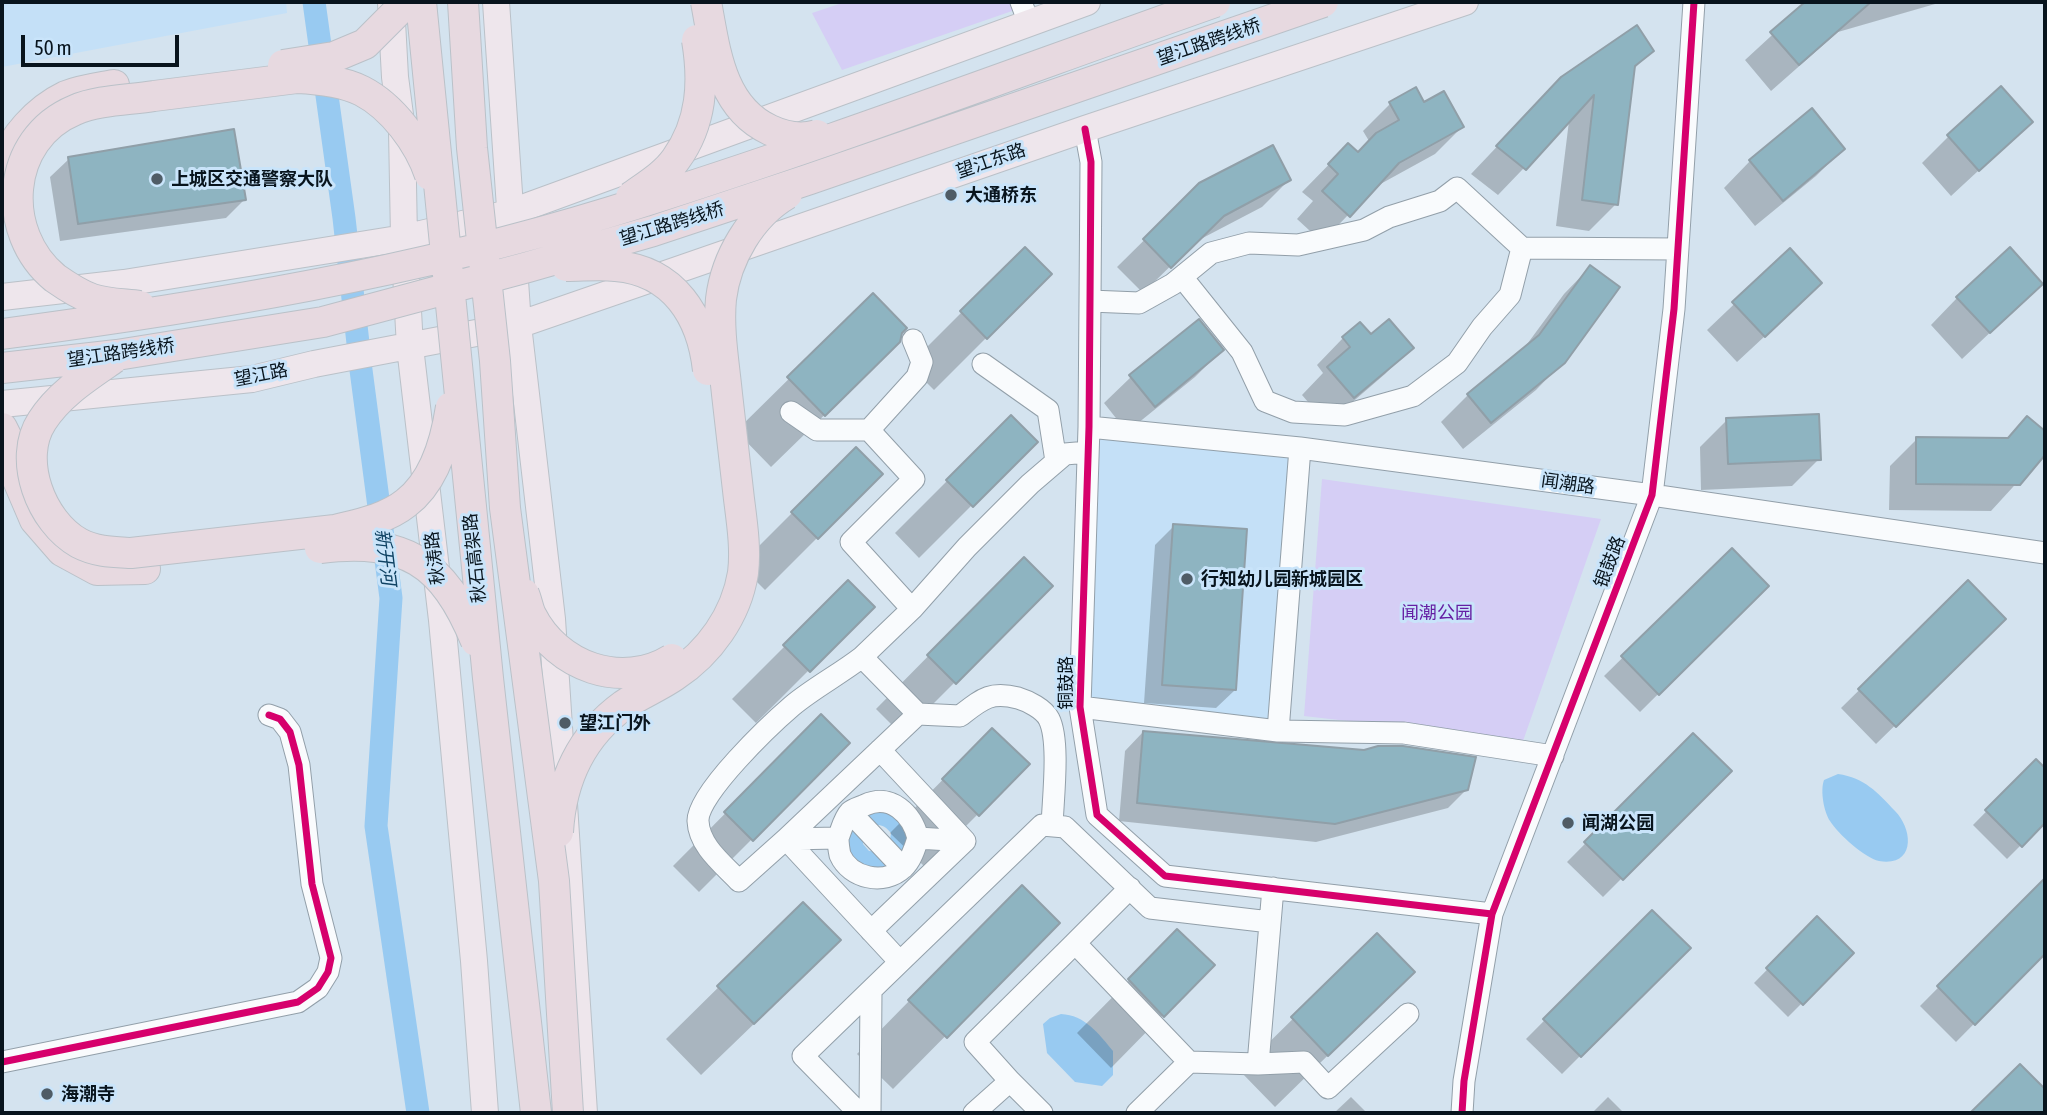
<!DOCTYPE html>
<meta charset="utf-8">
<style>
body{margin:0}
#map{position:relative;width:2047px;height:1115px;overflow:hidden;background:#d4e3ef;font-family:"Asap Condensed",sans-serif}
canvas{display:block}
.frame{position:absolute;inset:0;border:4px solid #08141d;pointer-events:none}
.scale{position:absolute;left:21px;top:35px;width:158px;height:32px;box-sizing:border-box;border:4px solid #08141d;border-top:0;padding-left:9px;font-size:21px;line-height:24px;white-space:nowrap;color:#08141d;-webkit-text-stroke:5px #c9e4fa;paint-order:stroke}
</style>
<div id="map">
<canvas width="2047" height="1115"></canvas>
<div class="frame"></div>
<div class="scale">50 m</div>
</div>
<script>
const ctx = document.querySelector('canvas').getContext('2d');
ctx.lineJoin = 'round';
function fill(path, color) { ctx.fillStyle = color; ctx.fill(path, 'evenodd'); }
function stroke(path, color, width, dash) { ctx.strokeStyle = color; ctx.lineWidth = width; ctx.lineCap = dash ? 'butt' : 'round'; ctx.setLineDash(dash || []); ctx.stroke(path); }
function label(font, color, halo, rows, align = 'center') {
  ctx.font = font + ' "Asap Condensed","Noto Sans SC",sans-serif'; ctx.lineWidth = 6; ctx.setLineDash([]); ctx.textBaseline = 'middle'; ctx.strokeStyle = halo; ctx.fillStyle = color; for (const [text, x, y, turn = 0] of rows) {
    ctx.save(); ctx.translate(x, y); ctx.rotate((+turn || 0) * Math.PI / 180); ctx.textAlign = isNaN(turn) ? turn : align; if (halo) ctx.strokeText(text, 0, 0); ctx.fillText(text, 0, 0); ctx.restore();
  }
}
const built = new Path2D(`
 M2,2H286L287,13L2,67Z
 M1089,427L1300,448L1278,731L1080,707Z`);
const green = new Path2D(`
 M845,2H1038L842,70L812,13Z
 M1322,479L1601,519L1523,741L1304,716Z`);
const water = new Path2D(`
 M1838,774C1865,778 1877,792 1895,811C1913,829 1916,867 1879,861C1865,858 1838,834 1830,821C1824,812 1820,791 1824,780Z
 M888,806L911,834L904,861L889,847L891,833C884,825 880,824 870,826L857,812Z
 M849,819L864,833L863,844L869,851L883,852L898,868L874,874L846,855Z
 M1061,1014C1085,1015 1099,1034 1113,1051V1075L1102,1086L1075,1082L1047,1053L1043,1024L1050,1018Z`);
const shadow = new Path2D(`
 M1808,2H1942L1838,32L1771,91L1745,60Z
 M1652,50L1633,70L1616,204L1589,231L1556,226L1569,121L1498,195L1471,174L1545,96Z
 M1390,104H1424L1462,127L1435,154L1375,187L1322,242L1297,219L1313,201L1302,192L1348,145L1357,154L1369,141L1363,131Z
 M2031,122L1951,196L1922,163L1948,137Z
 M1843,149L1816,176L1755,226L1724,188L1750,161Z
 M69,159L244,200L226,218L60,241L50,177Z
 M1289,180L1262,207L1195,242L1143,293L1117,267L1200,185Z
 M1025,249L1050,274L934,390L909,365Z
 M1790,251L1793,310L1737,362L1707,330Z
 M1590,267L1563,362L1536,390L1463,449L1441,422L1468,395L1522,351L1564,294Z
 M873,296L900,333L846,394L771,467L736,431Z
 M1957,298L2014,310L1962,359L1931,325Z
 M1371,336L1411,347L1385,374L1327,424L1302,395L1323,373L1317,365L1343,338Z
 M1222,350L1195,377L1127,432L1104,403L1131,377Z
 M1011,417L1035,442L919,558L895,533Z
 M2027,418L2045,434V452L1991,511L1889,510L1890,466L1917,439L2005,440Z
 M1727,420L1819,459L1792,486L1701,490L1700,447Z
 M856,449L881,474L765,590L740,565Z
 M1174,526L1235,690L1216,708L1144,703L1155,545Z
 M1732,550L1767,586L1640,712L1604,676Z
 M1024,559L1051,586L902,735L876,709Z
 M848,583L872,607L756,723L732,699Z
 M1968,583L2004,619L1876,744L1841,708Z
 M821,717L848,743L699,892L673,866Z
 M992,730L978,814L925,867L890,833Z
 M1143,732L1467,789L1448,808L1316,842L1119,821L1125,751Z
 M1693,735L1729,771L1603,897L1567,862Z
 M2036,761L2045,770V821L2007,859L1973,825Z
 M2045,880V952L1956,1042L1920,1006Z
 M803,904L786,993L701,1075L666,1039Z
 M1652,912L1688,948L1562,1074L1526,1039Z
 M1817,919L1852,953L1788,1017L1754,983Z
 M1057,923L893,1089L857,1054L969,940Z
 M1177,932L1212,965L1111,1068L1077,1033Z
 M1377,936L1360,1024L1275,1107L1240,1071Z
 M1351,1097L1367,1113H1334Z
 M1608,1097L1624,1113H1592Z`);
const canal = new Path2D(`
 M314,2L344,218L361,370L391,598L376,826L418,1113`);
const building = new Path2D(`
 M1805,2H1871L1799,65L1770,32Z
 M1637,25L1654,51L1635,66L1618,205L1582,200L1594,95L1526,170L1496,146L1561,77Z
 M2001,86L2033,122L1979,171L1947,135Z
 M1416,87L1424,102L1444,91L1464,127L1399,163L1350,217L1322,191L1338,174L1328,164L1348,143L1358,152L1376,133L1399,120L1389,102Z
 M1812,108L1845,149L1783,201L1749,160Z
 M234,129L246,200L78,224L68,157Z
 M1273,145L1291,180L1224,216L1171,268L1143,239L1199,183Z
 M1025,247L1052,274L987,339L960,311Z
 M2010,247L2043,284L1990,333L1956,297Z
 M1790,248L1822,283L1765,337L1732,302Z
 M1590,265L1620,287L1565,363L1491,423L1467,394L1539,335Z
 M873,293L907,328L902,333L900,342L825,416L787,377Z
 M1199,319L1224,350L1155,407L1129,375Z
 M1389,319L1414,348L1354,398L1327,367L1350,347L1342,337L1360,322L1371,334Z
 M1819,414L1821,460L1728,464L1726,418Z
 M1011,415L1038,442L973,507L946,480Z
 M2027,416L2045,431V455L2020,485L1916,484V437L2008,438Z
 M856,447L883,474L818,539L791,512Z
 M1173,524L1247,529L1236,690L1162,685Z
 M1732,548L1769,586L1659,695L1621,656Z
 M1024,557L1053,586L956,684L927,655Z
 M848,580L875,607L810,672L783,645Z
 M1968,580L2006,619L1896,727L1858,689Z
 M821,714L850,743L753,841L724,812Z
 M992,728L1030,764L979,816L942,779Z
 M1143,731L1364,750L1378,746H1403L1476,757L1468,790L1335,824L1137,803Z
 M1693,733L1732,771L1623,880L1584,842Z
 M2036,759L2045,768V823L2022,847L1985,810Z
 M2045,878V954L1975,1025L1937,986Z
 M1022,885L1060,923L947,1038L908,1000Z
 M803,902L841,940L754,1024L717,986Z
 M1652,910L1691,948L1581,1057L1543,1019Z
 M1817,916L1854,953L1803,1005L1766,968Z
 M1177,929L1215,965L1164,1017L1128,979Z
 M1377,933L1415,972L1328,1056L1291,1017Z
 M2020,1064L2045,1089V1113H1970Z`);
const minor = new Path2D(`
 M1021,2L1029,23
 M1085,129L1091,162L1090,301L1089,427L1080,707L1097,815L1165,876L1492,914
 M1182,277L1242,352L1265,401L1293,412L1345,415L1413,396L1457,363L1482,327L1510,295L1522,248
 M1090,301L1139,303L1173,284L1211,253L1249,243L1298,245L1364,230L1389,217L1440,201L1457,188L1522,248L1678,249
 M983,364L1048,410L1056,461
 M791,412L817,430H869
 M1089,427L1300,448L1652,495L2045,553
 M912,609L967,547L1030,484L1065,454L1088,452
 M862,657C840,674 812,689 792,706C771,724 697,794 698,821C699,846 723,864 739,881L786,839L838,838C841,831 844,818 850,812C853,809 861,807 865,805C891,793 912,814 918,838L965,841
 M1080,707L1278,731L1300,448
 M918,714L960,716C982,699 990,691 1018,698C1028,701 1044,709 1049,719C1060,741 1053,798 1052,826
 M1278,731L1404,733L1553,756
 M850,812L903,868
 M838,838C838,843 839,850 840,855C850,878 884,886 903,868C911,861 915,848 918,838
 M871,931L965,841L880,750
 M1075,943L1130,888
 M900,962L1042,825L1065,827L1150,908L1270,922
 M2,1062L298,1002L318,988L328,972L331,958L312,884L299,765L290,732L280,719L269,715
 M1258,1064L1304,1062L1328,1088L1408,1014
 M1010,1081L1042,1113
 M859,1113L803,1056L900,962L786,839L918,714L862,657L912,609L851,542L914,479L869,430L917,377L922,362L913,340
 M870,1113L871,991
 M974,1113L1010,1081L975,1042L1075,943L1189,1062L1258,1064L1273,888
 M1137,1113L1189,1062
 M1462,1113L1464,1081L1492,914L1652,495L1674,309L1694,2`);
const major = new Path2D(`
 M496,2L518,325L552,619L584,1113
 M391,3L395,77L402,130L404,238L410,347L442,620L474,961L485,1113
 M2,297L124,283L404,238L509,213L1087,2
 M2,404L252,379L314,364L518,325L1085,129L1465,2`);
const highway = new Path2D(`
 M2,167C12,138 37,110 66,96C81,90 98,88 114,85
 M2,428L15,454L17,478L35,520L62,551L97,570L145,569`);
const highwayBridge = new Path2D(`
 M421,2L488,678L536,1113
 M463,2L472,148L495,361L505,508L554,881L568,1113
 M706,2C715,49 720,107 770,130C785,137 801,140 817,135
 M283,65L334,57L365,44L400,9L405,2
 M631,197C646,186 665,175 676,159C702,123 704,82 697,40
 M566,266C583,266 600,264 616,266C674,271 702,316 708,370
 M140,306C125,304 106,304 92,299C81,295 65,285 55,278C0,233 5,139 75,110C98,100 129,100 154,96C201,90 249,84 297,78C318,79 342,81 362,91C393,107 419,143 430,175
 M2,334C207,307 412,273 610,212C814,149 1014,73 1215,2
 M114,358C88,376 59,394 42,421C17,459 41,522 79,543C96,552 113,552 131,553L335,530C359,524 386,519 406,503C435,481 446,440 451,407
 M2,368L117,355L323,322L528,267L653,231L810,179L1323,2
 M320,548C405,538 443,561 476,641
 M524,594C527,601 528,609 531,615C557,667 622,690 672,659
 M558,832C561,781 581,736 624,705C640,694 658,687 674,676C709,653 736,616 743,573C746,549 742,523 739,499C735,464 731,429 727,394C724,363 718,330 721,299C726,258 751,215 787,194`);
const cycleway = new Path2D(`
 M1085,129L1091,162L1090,301L1089,427L1080,707L1097,815L1165,876L1492,914
 M2,1062L298,1002L318,988L328,972L331,958L312,884L299,765L290,732L280,719L269,715
 M1462,1113L1464,1081L1492,914L1652,495L1674,309L1694,2`);
const markers = [
 [157,179,7,"#4f5c66"],
 [951,195,7,"#4f5c66"],
 [1187,579,7,"#4f5c66"],
 [565,723,7,"#4f5c66"],
 [1568,823,7,"#4f5c66"],
 [47,1094,7,"#4f5c66"]
];
const streetNames = [
 ["望江路跨线桥",1209,42,-19],
 ["望江东路",991,161,-19],
 ["望江路跨线桥",672,224,-17],
 ["望江路跨线桥",121,353,-8],
 ["望江路",261,375,-11],
 ["闻潮路",1568,484,8],
 ["秋涛路",435,558,-97],
 ["秋石高架路",475,558,-96],
 ["银鼓路",1610,562,-69],
 ["铜鼓路",1066,683,-90]
];
const poiNames = [
 ["上城区交通警察大队",171,179],
 ["大通桥东",965,195],
 ["行知幼儿园新城园区",1201,579],
 ["望江门外",579,723],
 ["闻湖公园",1582,823],
 ["海潮寺",61,1094]
];
const parkNames = [
 ["闻潮公园",1437,613]
];
const waterNames = [
 ["新开河",385,557,83]
];
fill(built, '#c4e0f7');
fill(green, '#d5cef5');
fill(water, '#98caf1');
fill(shadow, '#0003');
stroke(canal, '#98caf1', 23);
fill(building, '#8eb4c1');
stroke(building, '#909fa8', 2);
stroke(minor, '#929fa9', 23);
stroke(major, '#bac1c8', 28);
stroke(highway, '#bac1c8', 32);
stroke(minor, '#f9fbfd', 21);
stroke(major, '#eee6ec', 26);
stroke(highway, '#e7d9e0', 30);
stroke(highwayBridge, '#bac1c8', 32, []);
stroke(highwayBridge, '#e7d9e0', 30);
stroke(cycleway, '#d6006c', 7);
for (const [x, y, r, color] of markers) { const dot = new Path2D(); dot.arc(x, y, r, 0, 2 * Math.PI); ctx.fillStyle = color; ctx.fill(dot); stroke(dot, '#c9e4fa', 2.5); }
label('18px', '#08141d', '#c9e4fa', streetNames);
label('bold 18px', '#08141d', '#c9e4fa', poiNames, 'left');
label('18px', '#651fa3', '#c9e4fa', parkNames);
label('italic 19px', '#0f4263', '#c9e4fa', waterNames);
</script>
